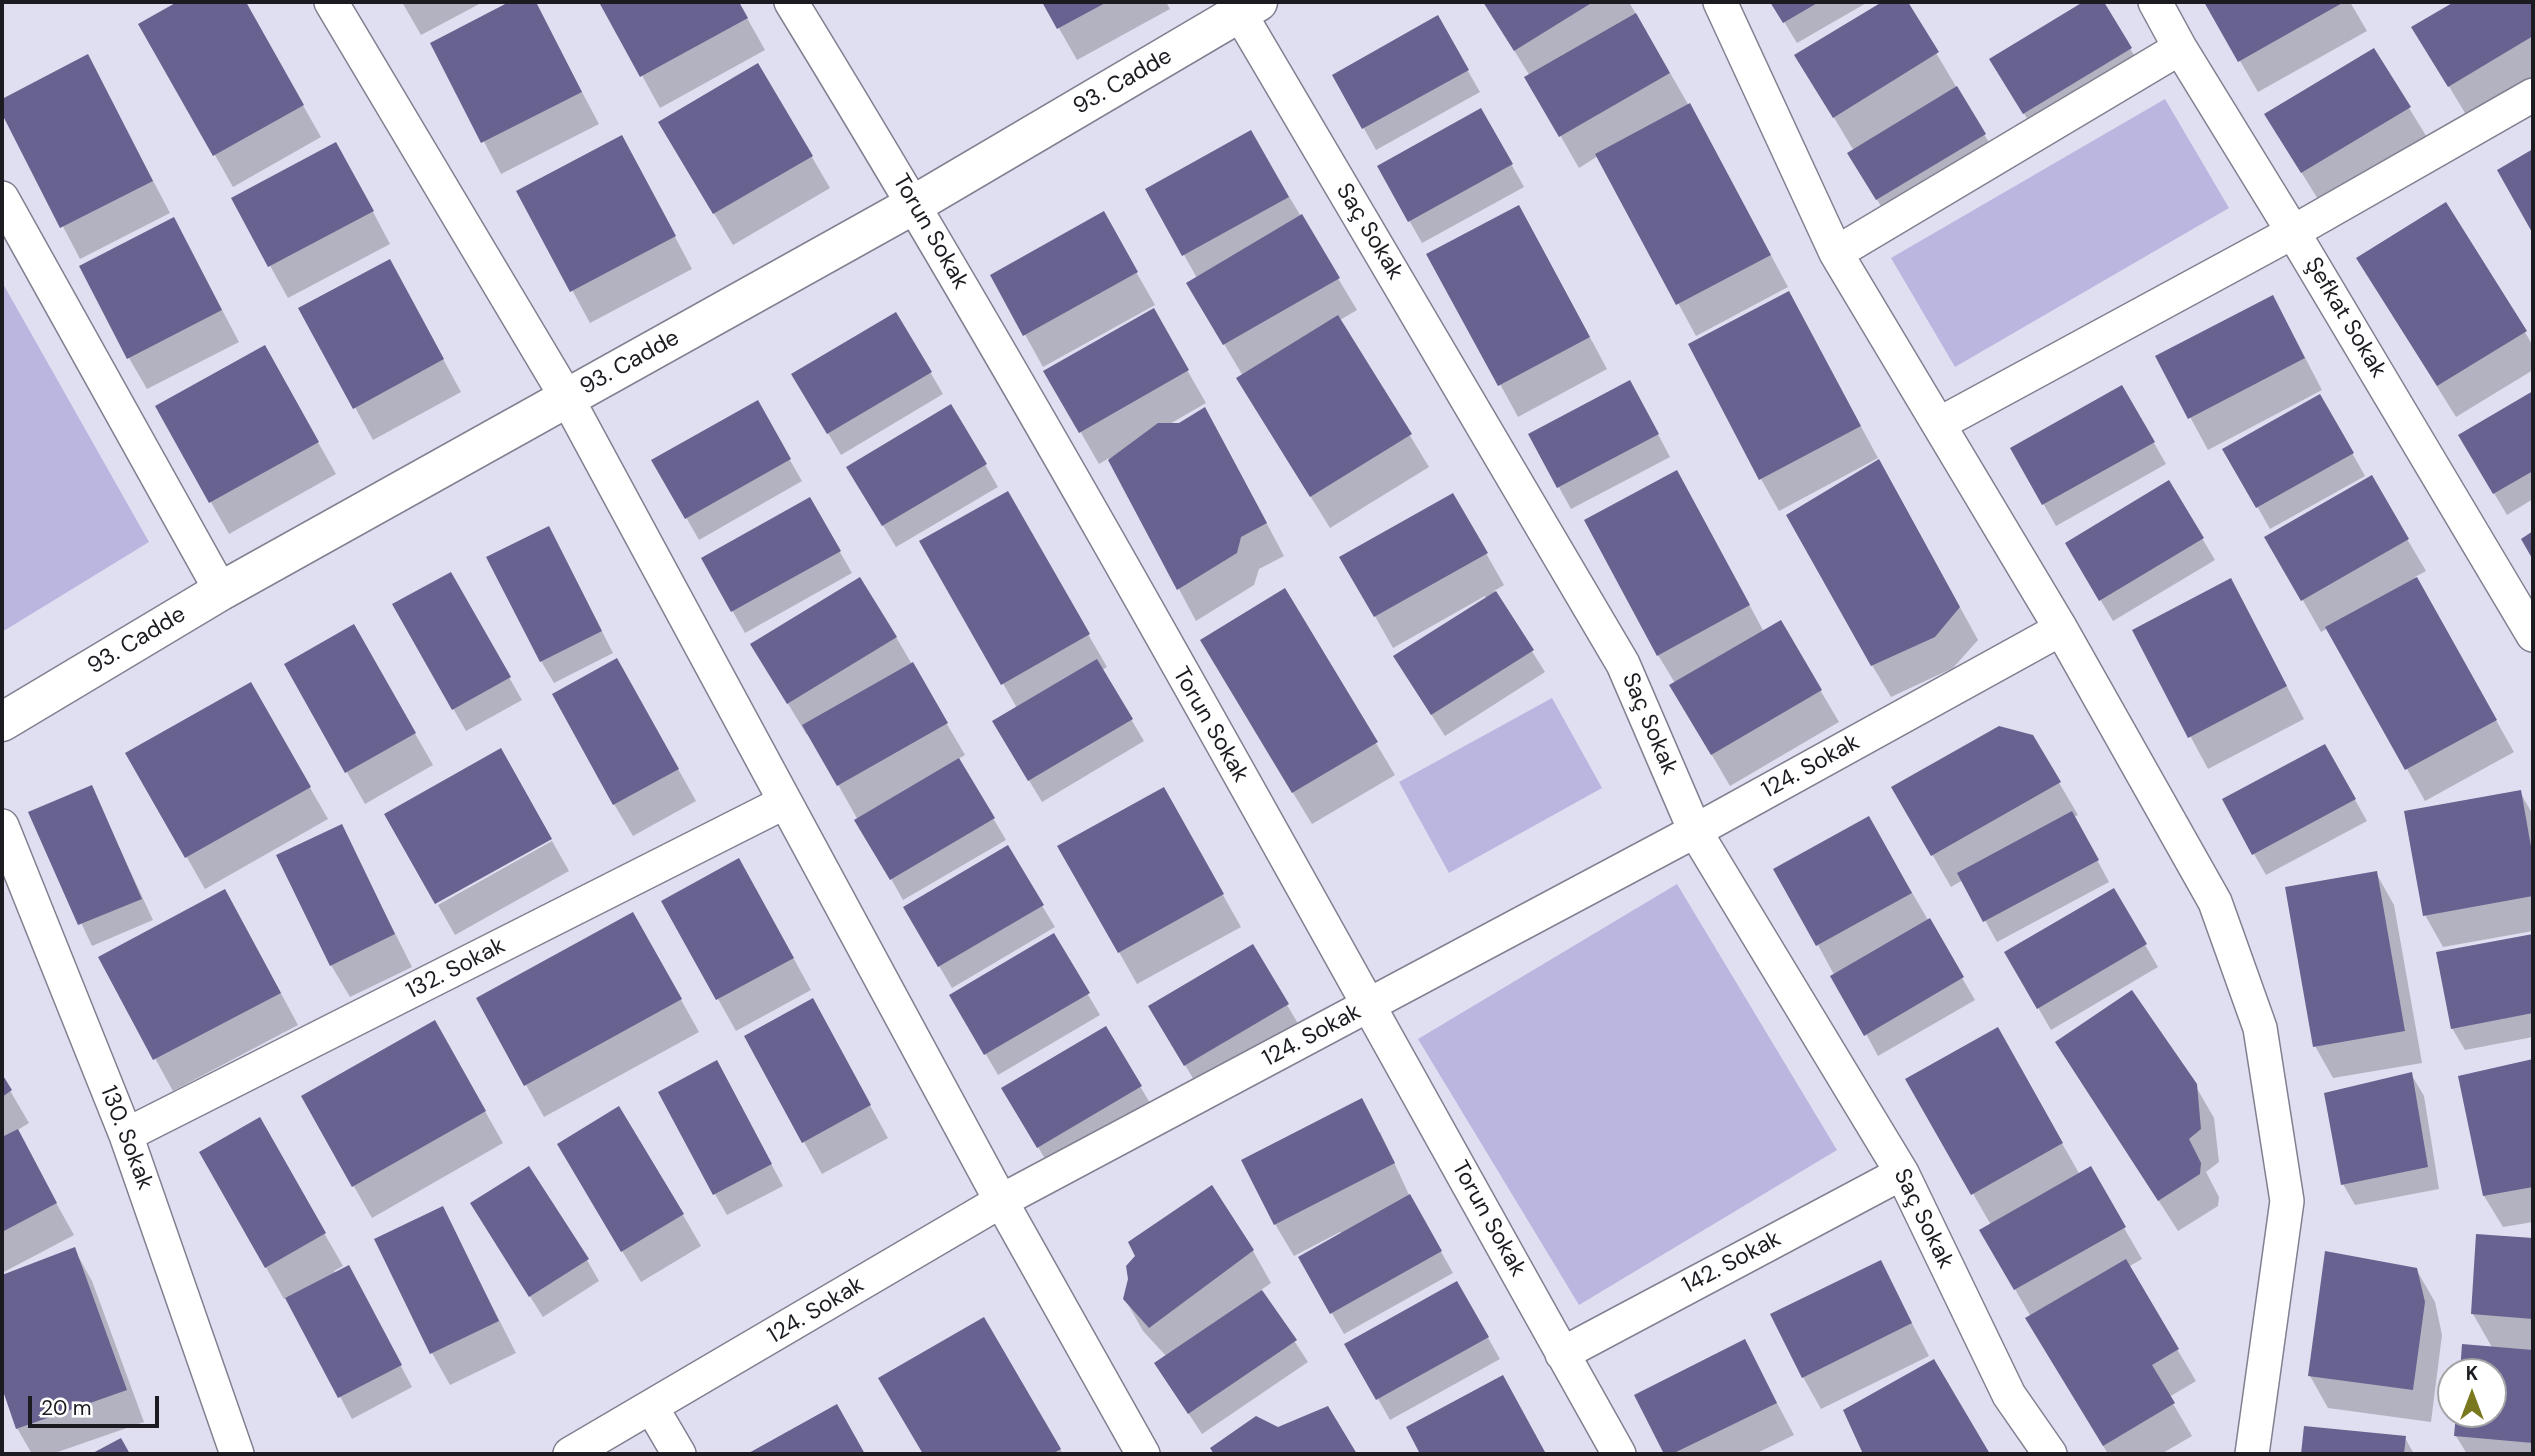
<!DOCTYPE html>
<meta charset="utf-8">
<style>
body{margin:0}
#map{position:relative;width:2535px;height:1456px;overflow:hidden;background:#e0dff1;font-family:"DM Sans",sans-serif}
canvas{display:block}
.frame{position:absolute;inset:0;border:4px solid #1c1b22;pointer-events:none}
.north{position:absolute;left:2437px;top:1358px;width:70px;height:70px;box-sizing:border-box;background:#fff;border:2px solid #a4a4a7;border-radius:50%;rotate:0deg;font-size:19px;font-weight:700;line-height:28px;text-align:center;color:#1c1b22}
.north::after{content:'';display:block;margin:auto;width:24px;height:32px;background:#7a781f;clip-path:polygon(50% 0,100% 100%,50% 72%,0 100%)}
.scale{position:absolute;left:28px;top:1396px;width:131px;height:32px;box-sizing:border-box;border:4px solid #1c1b22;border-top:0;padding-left:9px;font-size:21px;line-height:24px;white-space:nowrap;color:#1c1b22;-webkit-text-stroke:5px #fff;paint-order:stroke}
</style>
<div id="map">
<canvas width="2535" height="1456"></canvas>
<div class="frame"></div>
<div class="north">K</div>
<div class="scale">20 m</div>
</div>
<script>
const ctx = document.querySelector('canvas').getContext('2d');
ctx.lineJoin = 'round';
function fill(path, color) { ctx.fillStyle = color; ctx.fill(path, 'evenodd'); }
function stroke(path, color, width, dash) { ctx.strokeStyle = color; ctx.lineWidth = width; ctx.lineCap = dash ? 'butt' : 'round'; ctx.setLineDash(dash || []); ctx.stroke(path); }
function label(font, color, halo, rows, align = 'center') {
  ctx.font = font + ' "DM Sans",sans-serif'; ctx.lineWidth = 5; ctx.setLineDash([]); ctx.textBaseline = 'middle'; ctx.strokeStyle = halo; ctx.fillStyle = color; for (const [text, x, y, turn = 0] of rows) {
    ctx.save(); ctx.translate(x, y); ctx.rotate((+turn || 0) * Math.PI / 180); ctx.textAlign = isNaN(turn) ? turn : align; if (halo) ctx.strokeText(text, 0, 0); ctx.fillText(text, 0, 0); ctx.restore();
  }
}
const green = new Path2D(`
 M2165,99L2229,208L1955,367L1891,258Z
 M2,282L149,542L2,632Z
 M1552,698L1602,788L1449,873L1399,782Z
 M1677,884L1837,1150L1579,1305L1418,1039Z`);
const shadow = new Path2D(`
 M180,2H244L321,137L233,187L141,24Z
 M402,2H483L421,35Z
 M513,2H534L599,124L501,174L432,43Z
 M608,2H738L765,50L660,108L603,5Z
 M1044,2H1166L1170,9L1077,60Z
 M1484,2H1629L1707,137L1788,287L1696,336L1598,156L1579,168L1527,78L1530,76Z
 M1772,2H1868L1797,43Z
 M1885,2H1906L1997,156L1890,221L1862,175L1854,151L1797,56Z
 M2086,2H2102L2143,70L2037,135L1991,59Z
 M2206,2H2350L2367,31L2258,92Z
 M2457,2H2533V78L2468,118L2414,28Z
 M1437,17L1480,92L1376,150L1334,75Z
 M88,57L170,213L80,259L2,110V101Z
 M758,65L830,188L733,245L679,155Z
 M2409,108L2428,139L2321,204L2285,146Z
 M1481,110L1524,187L1422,243L1379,167Z
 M1251,133L1357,310L1340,320L1429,467L1330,528L1257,410L1243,376L1188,283L1197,278L1147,189Z
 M639,169L692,269L590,323L519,192Z
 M354,176L390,244L288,298L233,199Z
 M1103,214L1155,305L1043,367L992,275Z
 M1537,239L1607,369L1518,417L1429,254Z
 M191,251L239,342L147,389L129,358Z
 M2377,290L2525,332L2533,346V370L2456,417Z
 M407,293L461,392L373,440L301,309Z
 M1153,311L1206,403L1168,425L1223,441L1284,556L1259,569L1254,585L1196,621L1109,458L1099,464L1046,372Z
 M896,314L943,394L841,455L793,375Z
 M1806,325L1878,458L1779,511L1761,479Z
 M2290,329L2322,390L2208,450L2157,356Z
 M264,347L336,474L229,534L157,407Z
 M2122,387L2166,464L2056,526L2012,449Z
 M2533,393V499L2507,515L2460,436Z
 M2320,396L2365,476L2270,529L2225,450Z
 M757,403L802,481L699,540L654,461Z
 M1642,404L1670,457L1571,509L1530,435Z
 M951,406L998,487L896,547L848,467Z
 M2371,478L2426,571L2415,577L2514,752L2425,801L2328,628L2321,632L2267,537Z
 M2169,483L2215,560L2113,621L2067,544Z
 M1897,493L1978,640L1953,668L1891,697L1872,665Z
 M1007,494L1107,667L1102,670L1144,741L1042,802L994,722L1017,708L922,542Z
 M1453,495L1504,585L1494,591L1545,672L1445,736L1408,678L1486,599L1485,596L1393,648L1342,558Z
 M810,500L852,573L745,633L703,559Z
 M1695,504L1764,632L1780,622L1839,722L1730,786L1671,685L1675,683L1658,655Z
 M560,549L613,653L554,683L541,661Z
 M450,574L522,700L466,731L394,605Z
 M1285,591L1395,775L1312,824L1220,673Z
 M2248,612L2304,719L2208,769L2134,631Z
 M354,627L433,765L365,804L286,665Z
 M896,637L965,755L958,759L1006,840L903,900L809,733L807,735L771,676Z
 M250,684L328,819L205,889L128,754Z
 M635,692L696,801L633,836L614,804Z
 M2032,737L2078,815L2074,817L2109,882L1997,942L1963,880L1951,887L1894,788Z
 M2337,768L2367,821L2266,875L2254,854Z
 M91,787L153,920L92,946L30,813Z
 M1163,789L1241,927L1137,984L1119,952Z
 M2520,792L2533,815V931L2443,947L2425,915Z
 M341,826L412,967L350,997L331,965Z
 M552,841L569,871L455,935L438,905Z
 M1007,848L1055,927L952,988L905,908Z
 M1887,850L1975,1000L1878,1056L1818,945Z
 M2376,873L2394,905L2422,1063L2333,1078L2315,1046Z
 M2113,890L2158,967L2051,1030L2006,952Z
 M757,892L811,990L736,1031L718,999Z
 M243,923L298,1025L173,1091L100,958Z
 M1053,935L1100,1015L998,1075L951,995Z
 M2533,936V1037L2465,1050L2452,1028L2438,954Z
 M651,946L699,1032L544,1117L478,999Z
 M1253,947L1300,1027L1198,1087L1151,1007Z
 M435,1023L503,1143L372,1218L303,1097Z
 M1106,1029L1153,1108L1051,1169L1004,1089Z
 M1997,1029L2080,1175L2090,1169L2142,1259L2128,1267L2196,1381L2169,1397L2192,1436L2161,1454H2108L2046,1350L2031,1317L1981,1230L1991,1225L1907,1079Z
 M830,1033L888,1138L822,1174L804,1142Z
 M2058,1043L2195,1085L2214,1118L2219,1162L2206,1172L2219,1197L2218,1206L2178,1231Z
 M2533,1061V1222L2503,1227L2484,1196L2460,1077Z
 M2411,1074L2424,1096L2439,1189L2355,1205L2343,1184Z
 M2,1077L29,1123L16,1131L74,1235L2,1273Z
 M728,1084L783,1186L727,1215L715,1194Z
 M259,1120L343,1266L334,1271L335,1274L360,1289L412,1387L352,1419L287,1297L284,1299L201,1153Z
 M1380,1132L1410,1197L1453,1273L1344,1334L1300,1258L1342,1235L1340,1232L1294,1256L1275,1224Z
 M577,1177L683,1215L701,1246L641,1282Z
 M442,1208L516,1353L450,1385L432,1353Z
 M485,1225L587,1260L599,1281L543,1317Z
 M2478,1236L2533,1239V1454H2467L2456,1436L2458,1414H2493V1372H2461L2493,1349L2473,1314Z
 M74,1249L92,1281L144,1422L52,1454H32L17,1428L2,1382V1277Z
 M1253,1251L1271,1283L1261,1290L1308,1362L1202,1434L1156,1364L1167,1357L1143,1331L1125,1299L1130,1279Z
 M1880,1262L1929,1356L1821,1409L1803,1377Z
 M2416,1269L2435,1302L2442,1335L2431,1422L2328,1408L2310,1376Z
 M1457,1283L1500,1359L1390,1420L1347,1344Z
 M983,1319L1063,1454H925L881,1378Z
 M1744,1341L1794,1435L1755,1454H1666L1636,1395Z
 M1933,1361L1988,1454H1865L1845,1411Z
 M837,1406L864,1454H751Z
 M1327,1408L1355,1454H1216L1213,1448L1278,1429Z
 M1521,1409L1546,1454H1422L1408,1428Z
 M2306,1428L2405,1438L2414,1454H2303Z`);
const building = new Path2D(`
 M177,2H246L304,105L213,156L138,24Z
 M509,2H536L582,92L481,143L430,43Z
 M604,2H739L748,18L640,77L600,4Z
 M1042,2H1107L1057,29Z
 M1483,2H1593L1514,51Z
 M1770,2H1819L1783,23Z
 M1882,2H1908L1939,52L1833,118L1794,55Z
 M2083,2H2104L2132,48L2023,114L1989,59Z
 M2204,2H2344L2238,62Z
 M2454,2H2533V36L2448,87L2411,27Z
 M1636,13L1670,73L1559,137L1524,77Z
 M1438,15L1469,70L1362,129L1332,75Z
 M2374,48L2411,107L2301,173L2264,114Z
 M88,54L153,181L60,228L2,114V99Z
 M758,63L813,156L713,214L658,122Z
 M1957,86L1986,134L1876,200L1847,153Z
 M1690,103L1771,255L1676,305L1595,154Z
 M1481,108L1513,164L1408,222L1377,166Z
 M1251,130L1289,197L1182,256L1145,189Z
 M622,135L676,236L570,292L516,191Z
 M336,142L374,211L268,267L231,198Z
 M2533,149V234L2497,170Z
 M2446,202L2527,331L2437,386L2356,258Z
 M1519,205L1590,337L1498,386L1426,254Z
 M1104,211L1138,272L1023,336L990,275Z
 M1302,214L1340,278L1223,345L1186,283Z
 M174,217L222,310L127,359L79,266Z
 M390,259L444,359L353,409L298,308Z
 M1789,291L1861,426L1759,480L1688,344Z
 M2273,295L2305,358L2188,419L2155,356Z
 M1154,308L1189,370L1079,433L1043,371Z
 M896,312L932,372L827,434L791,374Z
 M1338,315L1412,434L1310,497L1236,378Z
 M265,345L319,442L209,503L155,406Z
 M1630,380L1659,434L1557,488L1528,434Z
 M2122,385L2155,442L2042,505L2010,448Z
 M2533,391V471L2493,494L2458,435Z
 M2320,394L2354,453L2256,508L2222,449Z
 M758,400L791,459L685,519L651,460Z
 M951,404L987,464L882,526L846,467Z
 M1205,407L1267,523L1241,537L1237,553L1177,590L1108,460L1158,423H1179Z
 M1879,459L1960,607L1935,637L1871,666L1786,515Z
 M1677,470L1750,605L1657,656L1584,520Z
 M2372,475L2409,539L2301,601L2264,537Z
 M2169,480L2204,538L2099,601L2065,543Z
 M1008,491L1090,634L1001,685L919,541Z
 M1453,493L1488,553L1374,617L1339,557Z
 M810,497L841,551L731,612L701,558Z
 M549,526L602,631L540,662L486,557Z
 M2533,531V560L2521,539Z
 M451,572L511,677L452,710L392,604Z
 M860,577L897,637L787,704L750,644Z
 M2417,577L2497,720L2405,770L2325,627Z
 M2231,578L2287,686L2188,738L2132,630Z
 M1285,588L1378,742L1292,793L1200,640Z
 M1496,591L1534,650L1431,715L1393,656Z
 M1781,620L1822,690L1711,755L1669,685Z
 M354,624L416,733L345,773L284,664Z
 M617,658L679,769L613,805L552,694Z
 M1097,659L1133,719L1028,781L992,721Z
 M913,662L948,723L837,786L802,725Z
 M251,682L311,787L185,858L125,753Z
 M1999,726L2033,735L2061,782L1931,856L1891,787Z
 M2325,744L2356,799L2252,855L2222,799Z
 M501,748L552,839L435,904L384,814Z
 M959,758L995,818L890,880L854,820Z
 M92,785L142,899L78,925L28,812Z
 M1164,787L1224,894L1118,953L1057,846Z
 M2521,790L2533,858V896L2423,916L2404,811Z
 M2072,811L2099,860L1983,922L1957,873Z
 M1869,816L1912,893L1816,946L1773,869Z
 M342,824L395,934L330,966L276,855Z
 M1008,845L1044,905L938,967L903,907Z
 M739,858L794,958L716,1000L661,901Z
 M2377,871L2405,1031L2313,1047L2285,887Z
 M2114,888L2147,944L2037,1009L2004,952Z
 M225,889L281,993L153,1060L98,957Z
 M633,912L682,999L524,1086L476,998Z
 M1930,918L1964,977L1864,1036L1830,976Z
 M1054,933L1090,993L984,1055L949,995Z
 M2533,934V1013L2451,1029L2436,952Z
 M1253,944L1289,1004L1184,1066L1148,1006Z
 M2132,990L2197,1084L2201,1129L2189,1139L2201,1163L2200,1174L2158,1201L2055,1042Z
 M813,998L871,1105L802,1143L744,1036Z
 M435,1020L486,1111L352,1187L301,1096Z
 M1106,1026L1142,1086L1037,1148L1001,1088Z
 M1998,1027L2063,1143L1971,1195L1905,1079Z
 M2533,1059V1187L2483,1196L2458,1076Z
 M717,1060L772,1164L713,1195L658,1092Z
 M2412,1072L2428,1167L2341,1185L2324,1093Z
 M2,1074L12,1090L2,1097Z
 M1362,1098L1395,1163L1274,1225L1241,1160Z
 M619,1106L684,1214L621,1252L557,1144Z
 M260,1117L326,1233L265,1268L199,1152Z
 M18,1129L57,1203L2,1232V1137Z
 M529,1166L589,1259L529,1297L470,1203Z
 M2091,1166L2126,1227L2014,1290L1979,1230Z
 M1212,1185L1254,1250L1149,1328L1123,1299L1128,1279L1126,1266L1135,1256L1128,1242Z
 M1410,1194L1442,1251L1330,1314L1298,1257Z
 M443,1206L499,1321L430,1354L374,1239Z
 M2476,1234L2533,1238V1319L2471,1314Z
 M75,1247L127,1390L16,1429L2,1388V1275Z
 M2325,1251L2417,1268L2425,1302L2413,1390L2308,1376Z
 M2126,1259L2179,1349L2152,1365L2175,1403L2103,1446L2025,1318Z
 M1881,1260L1912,1323L1802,1378L1770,1314Z
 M349,1265L402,1365L338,1398L285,1298Z
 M1457,1281L1489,1337L1376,1400L1344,1344Z
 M1262,1290L1297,1340L1188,1414L1154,1363Z
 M984,1317L1061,1449L1052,1454H923L878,1378Z
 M1745,1339L1777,1403L1672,1454H1664L1634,1395Z
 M2462,1344L2533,1350V1443L2454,1436L2456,1414H2493V1372H2460Z
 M1934,1359L1990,1454H1863L1843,1410Z
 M1503,1375L1546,1454H1420L1406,1427Z
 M837,1404L865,1454H747Z
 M1328,1406L1357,1454H1214L1210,1448L1256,1416L1278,1427Z
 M2304,1426L2406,1436L2404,1454H2301Z
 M121,1438L130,1454H91Z`);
const street = new Path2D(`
 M331,2L567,398L1001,1201L1143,1454
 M791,2C1082,477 1346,969 1619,1454
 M1233,2L1623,664L1695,831L1902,1173L2009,1395L2050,1454
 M1720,2L1836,253L2061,629L2215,902L2260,1028L2287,1201L2252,1454
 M2155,2L2180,48L2293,232L2533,635
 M2,198L221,591
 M1836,253L2180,48
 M1939,424L2293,232L2533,95
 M2,826L126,1135L237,1454
 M126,1135L785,802
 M1562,1354L1902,1173
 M652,1408L679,1454
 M570,1454L1001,1201L1695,831L2061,629`);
const secondary = new Path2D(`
 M2,722L221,591L915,204L1258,2`);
const streetNames = [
 ["93. Cadde",1123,82,-30],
 ["Torun Sokak",930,232,60],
 ["Saç Sokak",1369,232,59],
 ["Şefkat Sokak",2345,318,59],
 ["93. Cadde",630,363,-29],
 ["93. Cadde",137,641,-31],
 ["Saç Sokak",1649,724,67],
 ["Torun Sokak",1210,725,60],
 ["124. Sokak",1811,767,-29],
 ["132. Sokak",456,969,-27],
 ["124. Sokak",1312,1036,-28],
 ["130. Sokak",126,1138,69],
 ["Torun Sokak",1488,1219,61],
 ["Saç Sokak",1923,1219,64],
 ["142. Sokak",1732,1263,-28],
 ["124. Sokak",816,1311,-31]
];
fill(green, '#bab6e0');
fill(shadow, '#0003');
fill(building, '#67628f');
stroke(street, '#818091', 36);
stroke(secondary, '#818091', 41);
stroke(street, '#fff', 33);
stroke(secondary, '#fff', 38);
label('23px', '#1c1b22', '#fff', streetNames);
</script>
